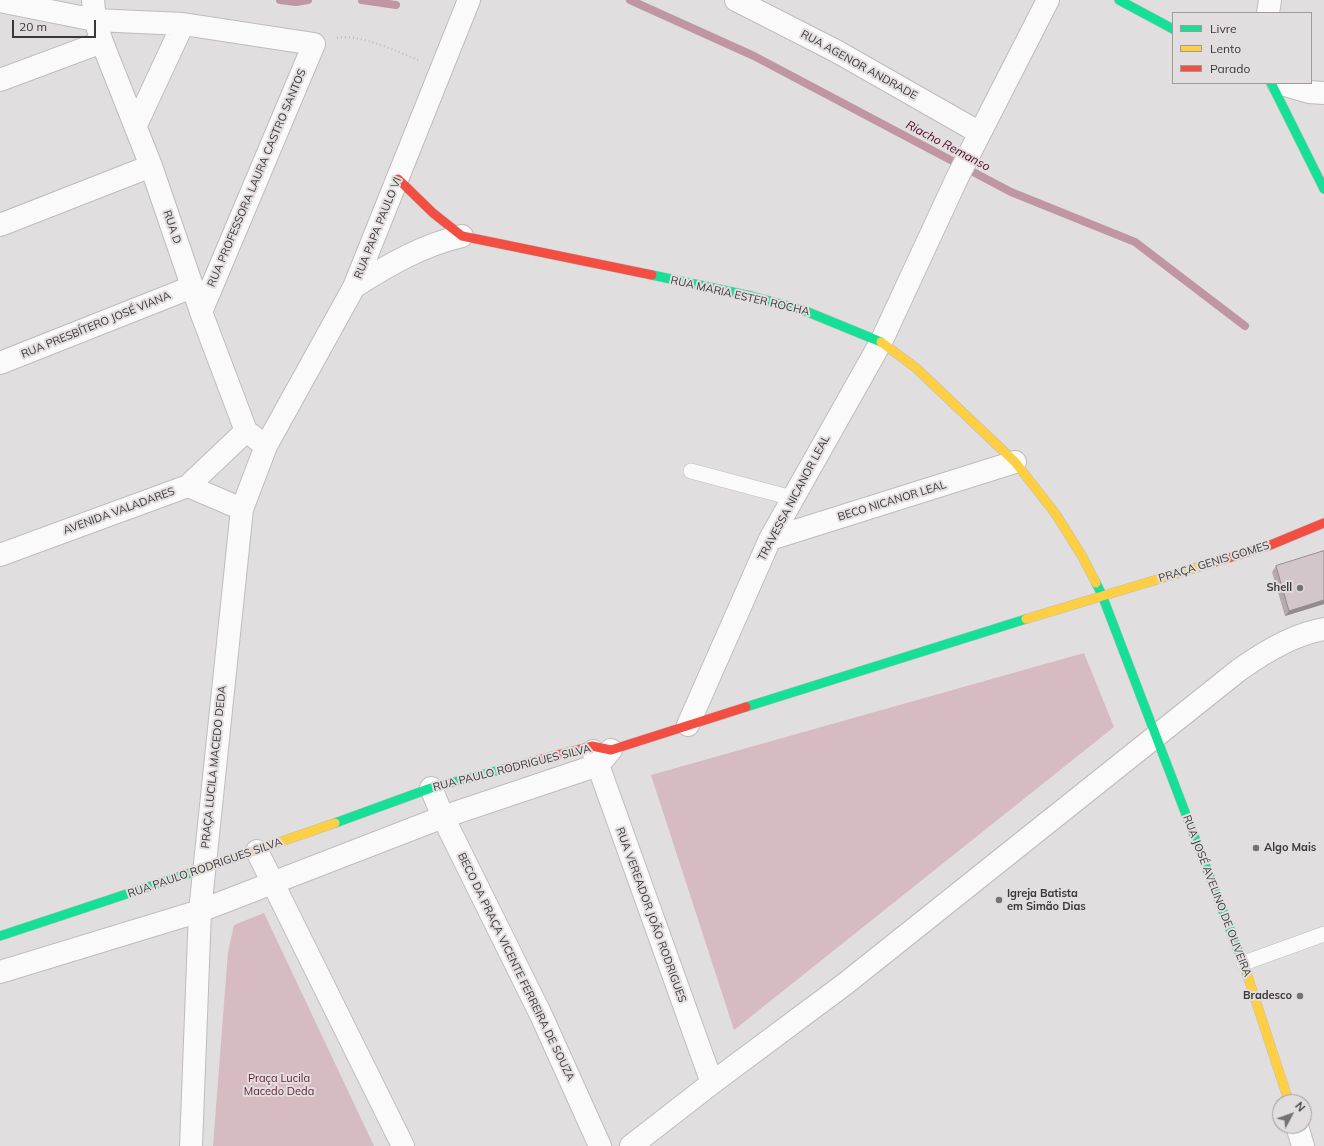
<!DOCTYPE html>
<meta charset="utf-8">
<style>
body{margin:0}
#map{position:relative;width:1324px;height:1146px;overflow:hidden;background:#e1dedf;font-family:Mulish,sans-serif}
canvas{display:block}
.legend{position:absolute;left:1172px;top:12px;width:140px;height:72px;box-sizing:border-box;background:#e2ddde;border:1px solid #9f9b9c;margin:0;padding:5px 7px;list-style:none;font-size:12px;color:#3a3838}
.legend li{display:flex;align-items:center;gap:8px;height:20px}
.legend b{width:20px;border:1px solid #9f9b9c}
.north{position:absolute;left:1272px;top:1094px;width:40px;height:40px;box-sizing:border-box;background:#e2ddde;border:1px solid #9f9b9c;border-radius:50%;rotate:49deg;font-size:11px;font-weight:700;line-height:16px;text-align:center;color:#3a3838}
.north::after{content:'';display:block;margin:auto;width:14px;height:18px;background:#747272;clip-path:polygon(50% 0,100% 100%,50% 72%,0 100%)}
.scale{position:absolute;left:12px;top:20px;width:84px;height:18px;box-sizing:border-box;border:2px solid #3a3838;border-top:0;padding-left:5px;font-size:12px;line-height:14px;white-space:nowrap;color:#3a3838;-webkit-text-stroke:3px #e2ddde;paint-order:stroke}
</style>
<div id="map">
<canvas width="1324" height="1146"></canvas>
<ul class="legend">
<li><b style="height:5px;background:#16e098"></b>Livre</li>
<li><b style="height:5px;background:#ffcf43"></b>Lento</li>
<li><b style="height:5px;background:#f24e42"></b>Parado</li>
</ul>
<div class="north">N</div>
<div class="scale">20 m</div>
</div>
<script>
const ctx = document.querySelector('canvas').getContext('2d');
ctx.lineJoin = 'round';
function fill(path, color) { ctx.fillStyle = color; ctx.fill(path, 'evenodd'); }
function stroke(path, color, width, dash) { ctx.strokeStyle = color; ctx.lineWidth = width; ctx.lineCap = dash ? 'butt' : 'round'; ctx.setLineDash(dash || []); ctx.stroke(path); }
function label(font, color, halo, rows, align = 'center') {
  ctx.font = font + ' Mulish,sans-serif'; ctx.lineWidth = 4; ctx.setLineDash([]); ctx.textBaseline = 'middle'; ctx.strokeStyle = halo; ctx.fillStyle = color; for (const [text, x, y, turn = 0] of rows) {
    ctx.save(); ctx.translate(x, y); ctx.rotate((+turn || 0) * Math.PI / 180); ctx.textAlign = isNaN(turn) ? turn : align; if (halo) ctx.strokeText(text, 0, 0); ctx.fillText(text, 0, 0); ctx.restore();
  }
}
const green = new Path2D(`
 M1084,653L1114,727L734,1030L651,775Z
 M264,913L374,1146H213L228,952L234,925Z`);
const stream = new Path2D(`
 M280,0L296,2L308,0
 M362,0L396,5
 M630,0L754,56L1011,192L1135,242L1245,326`);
const path = new Path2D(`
 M337,38C359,33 398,52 418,60`);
const lane = new Path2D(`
 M691,471L792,498
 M1244,963L1324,934`);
const street = new Path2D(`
 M93,0L95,20L102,42L151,166L201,312L246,431L266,446
 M736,0L836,51L980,133
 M0,1L95,20L183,24L314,44L201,312
 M1268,13L1270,0
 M0,80L102,42
 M1278,83L1309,92L1324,93
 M136,125L183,24
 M0,225L151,166
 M354,287C388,265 423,245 462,236
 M0,363L192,287
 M188,486L246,431
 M770,539L1015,462
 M0,555L188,486L242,509
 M688,725L770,539L881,342L958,176L1048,0
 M593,751L712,1083
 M431,788L443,817L541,1015L600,1146
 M257,851L403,1146
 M0,972L200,911L443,817L598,765L611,750
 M1297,1126L1303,1146
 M191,1146L200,911L242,509L266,446L354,287L469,0
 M631,1146L712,1083L845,984L1239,670C1264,652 1294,634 1324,629`);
const fast = new Path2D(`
 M1119,0L1173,29
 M1271,83L1324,189
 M652,275L751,296L803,310L881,342
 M1096,583L1102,595L1247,974
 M746,707L1026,619
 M335,823L431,788L507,768
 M0,936L193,872`);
const slow = new Path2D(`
 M881,342L916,368L1015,462L1055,513L1082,556L1096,583
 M1026,619L1212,563
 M193,872L335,823
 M1247,974L1289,1102`);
const jam = new Path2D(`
 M398,179L433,213L462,236L652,275
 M1212,563L1268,546L1324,523
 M507,768L592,746L611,750L746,707`);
const wall = new Path2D(`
 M1276,566L1324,604L1285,616L1272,572Z`);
const shadedWall = new Path2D(`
 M1324,600V604L1285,616L1289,611Z`);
const building = new Path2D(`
 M1324,551V600L1289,611L1276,566Z`);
const markers = [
 [1300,588,4,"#747272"],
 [1256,848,4,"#747272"],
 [999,900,4,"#747272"],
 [1300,996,4,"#747272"]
];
const streetNames = [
 ["RUA AGENOR ANDRADE",859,65,29],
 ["RUA PROFESSORA LAURA CASTRO SANTOS",257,178,-67],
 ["RUA D",172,227,71],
 ["RUA PAPA PAULO VI",378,228,-68],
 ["RUA MARIA ESTER ROCHA",740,296,13],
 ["RUA PRESBÍTERO JOSÉ VIANA",96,325,-22],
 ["TRAVESSA NICANOR LEAL",794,498,-62],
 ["BECO NICANOR LEAL",892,501,-17],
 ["AVENIDA VALADARES",119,511,-20],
 ["PRAÇA GENIS GOMES",1214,562,-17],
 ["PRAÇA LUCILA MACEDO DEDA",214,767,-84],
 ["RUA PAULO RODRIGUES SILVA",512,768,-14],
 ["RUA PAULO RODRIGUES SILVA",205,868,-19],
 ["RUA JOSÉ AVELINO DE OLIVEIRA",1217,896,69],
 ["RUA VEREADOR JOÃO RODRIGUES",651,915,70],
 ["BECO DA PRAÇA VICENTE FERREIRA DE SOUZA",516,967,64]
];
const poiNames = [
 ["Shell",1292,588],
 ["Algo Mais",1264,848,"left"],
 ["Igreja Batista",1007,894,"left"],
 ["em Simão Dias",1007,907,"left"],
 ["Bradesco",1292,996]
];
const parkNames = [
 ["Praça Lucila",279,1079],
 ["Macedo Deda",279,1092]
];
const waterNames = [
 ["Riacho Remanso",948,146,28]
];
fill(green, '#d6bbc2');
stroke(stream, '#bf96a1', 8);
stroke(lane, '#bebcbc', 16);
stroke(street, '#bebcbc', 24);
stroke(fast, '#bebcbc', 10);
stroke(slow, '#bebcbc', 10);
stroke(jam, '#bebcbc', 10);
stroke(path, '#c0bfbf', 2.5, [1, 3]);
stroke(lane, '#fafafa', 15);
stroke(street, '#fafafa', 22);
stroke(fast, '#16e098', 9);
stroke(slow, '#ffcf43', 9);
stroke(jam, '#f24e42', 9);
fill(wall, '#b5aaae');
fill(shadedWall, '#948b8d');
fill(building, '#d3c6ca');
stroke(building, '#948b8d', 1);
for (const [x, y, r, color] of markers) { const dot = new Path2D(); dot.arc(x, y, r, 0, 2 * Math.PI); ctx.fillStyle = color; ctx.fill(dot); stroke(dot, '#e2ddde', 1.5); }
label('11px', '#3a3838', '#e2ddde', streetNames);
label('bold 11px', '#3a3838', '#e2ddde', poiNames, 'right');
label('11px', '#631b35', '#e2ddde', parkNames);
label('italic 12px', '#520928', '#e2ddde', waterNames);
</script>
